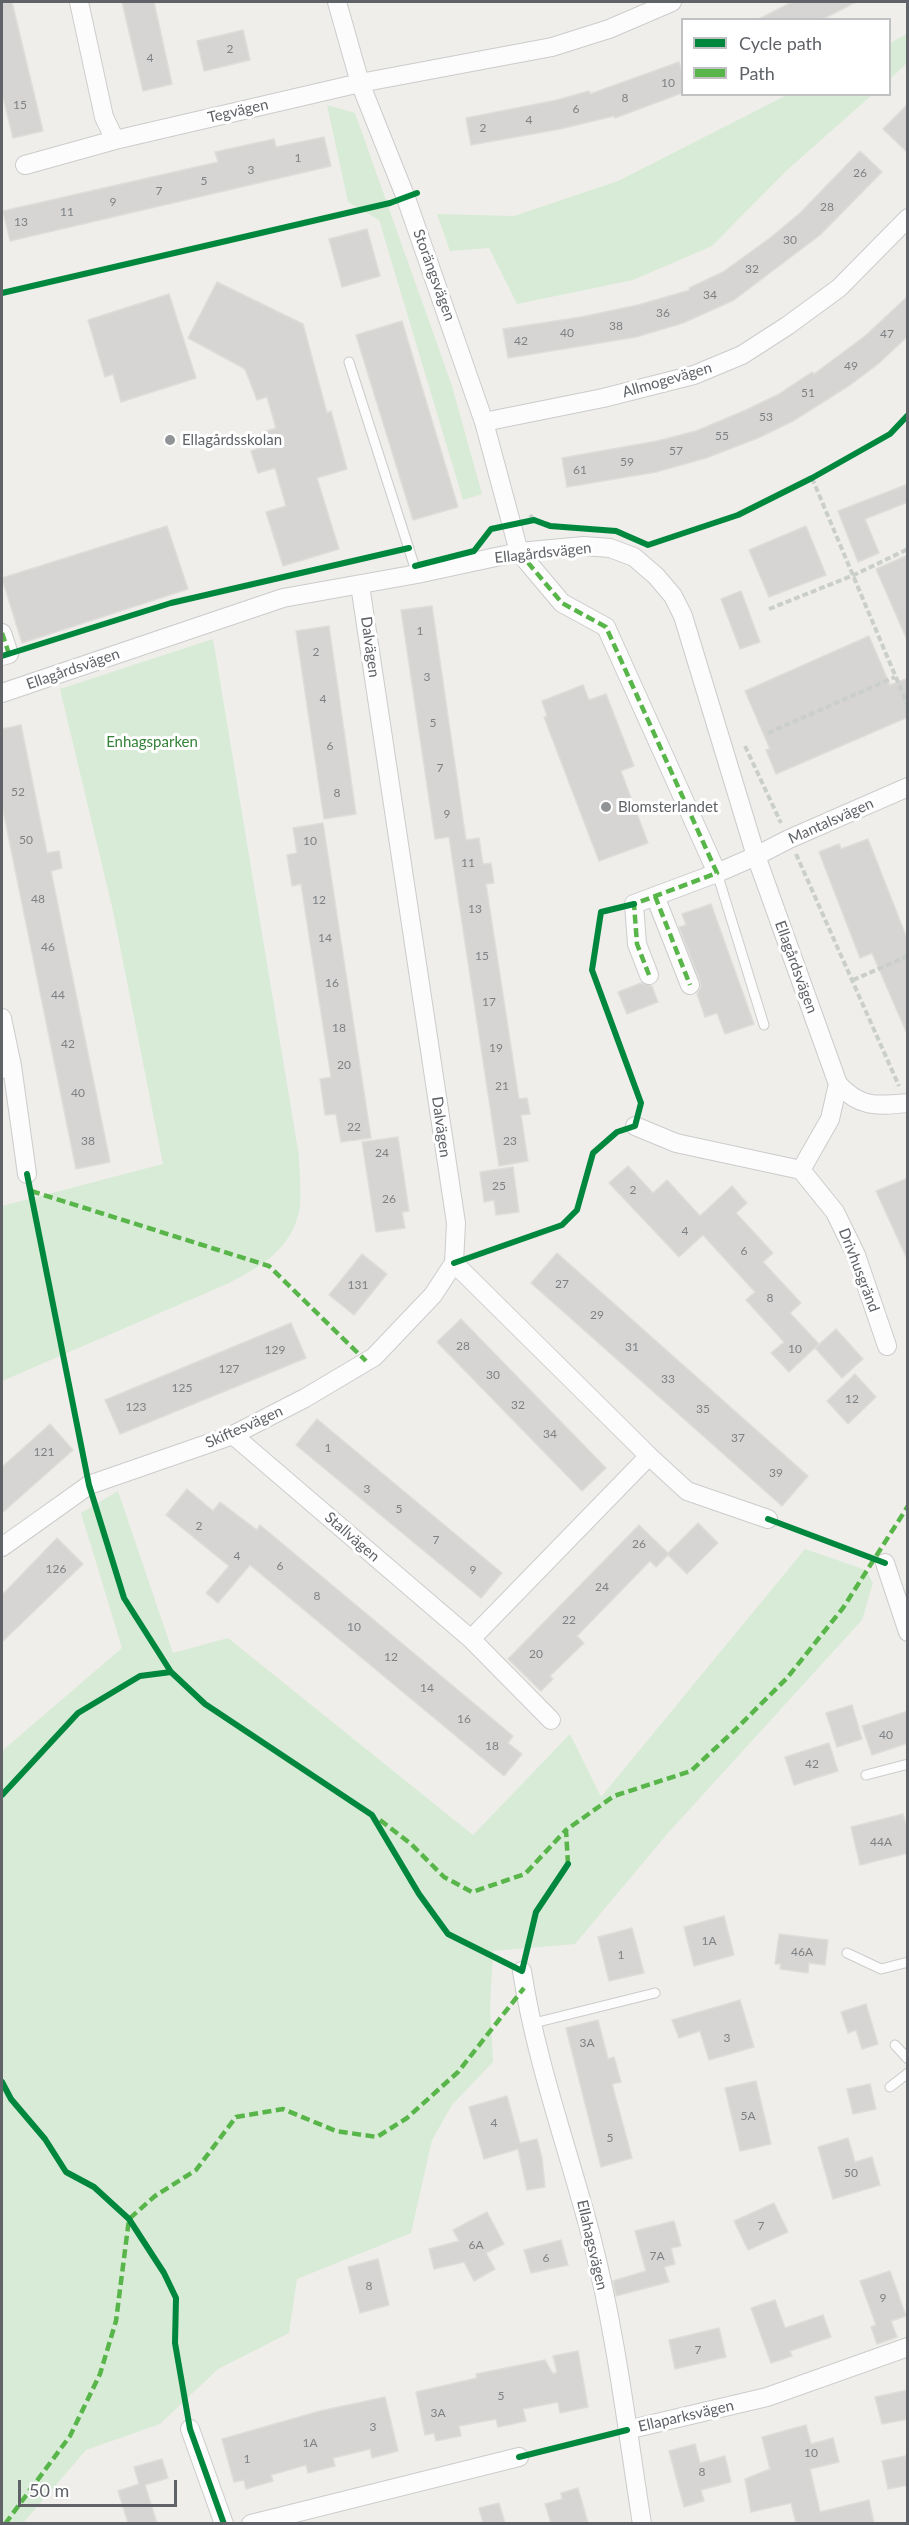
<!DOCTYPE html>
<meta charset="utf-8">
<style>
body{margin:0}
#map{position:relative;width:909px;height:2525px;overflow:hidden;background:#efeeea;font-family:Lato,sans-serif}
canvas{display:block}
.frame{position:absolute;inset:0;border:3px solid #5f6368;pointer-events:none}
.legend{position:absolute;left:681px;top:18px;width:210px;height:78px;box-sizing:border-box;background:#fff;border:2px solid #bfc1c3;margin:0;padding:8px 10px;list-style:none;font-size:18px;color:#5f6368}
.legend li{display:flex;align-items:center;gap:12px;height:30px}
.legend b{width:30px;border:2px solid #bfc1c3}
.scale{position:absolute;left:18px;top:2480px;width:159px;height:27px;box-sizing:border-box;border:3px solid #5f6368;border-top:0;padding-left:8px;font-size:18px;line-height:21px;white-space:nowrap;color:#5f6368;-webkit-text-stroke:4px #fff;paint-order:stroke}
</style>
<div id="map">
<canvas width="909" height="2525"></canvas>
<div class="frame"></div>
<ul class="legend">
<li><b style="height:8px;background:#00873e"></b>Cycle path</li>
<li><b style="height:8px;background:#58b549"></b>Path</li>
</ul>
<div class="scale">50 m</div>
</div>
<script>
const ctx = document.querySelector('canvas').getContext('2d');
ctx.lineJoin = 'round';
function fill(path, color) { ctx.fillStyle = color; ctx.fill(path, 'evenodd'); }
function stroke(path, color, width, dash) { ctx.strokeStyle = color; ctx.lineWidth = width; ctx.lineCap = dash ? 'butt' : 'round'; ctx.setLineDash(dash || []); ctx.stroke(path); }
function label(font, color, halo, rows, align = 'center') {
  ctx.font = font + ' Lato,sans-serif'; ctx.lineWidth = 6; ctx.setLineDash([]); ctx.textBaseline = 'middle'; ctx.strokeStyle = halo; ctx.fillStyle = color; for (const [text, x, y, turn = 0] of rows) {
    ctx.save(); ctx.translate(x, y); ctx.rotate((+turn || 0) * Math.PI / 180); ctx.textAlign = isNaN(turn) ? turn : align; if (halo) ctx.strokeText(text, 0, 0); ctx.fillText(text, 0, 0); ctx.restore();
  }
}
const green = new Path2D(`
 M907,34V63L890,79V43Z
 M789,94L872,95L786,171L712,246L633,280L517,304L489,248L450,251L437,214L514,216L618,181Z
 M327,105L355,113L452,386L482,494L463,500L379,220L348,202Z
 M213,639L299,1156C299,1172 303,1202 298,1216C287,1253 258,1268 227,1284L2,1381V1206L163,1164L113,911L60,689Z
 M118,1491L173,1653L228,1638L473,1835L570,1734L601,1797L805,1549L866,1570L873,1583L862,1620L668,1833L575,1944L493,1951L490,2006L493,2062L452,2105L432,2140L411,2233L297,2279L289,2333L218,2369L160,2424L86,2450L23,2523H2V1751L122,1648L81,1513Z`);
const building = new Path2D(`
 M2,2H12L43,131L13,138L2,93Z
 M122,2H154L172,84L143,91Z
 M792,2H856L821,20H757Z
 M243,30L250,60L204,71L197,41Z
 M679,62L682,73V93L615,118L614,116L560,129L471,145L466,118L557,100L589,91L590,94Z
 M908,104V153L883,129Z
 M324,137L331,166L10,241L3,211L218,162L215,152L274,139L276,147Z
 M860,151L882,172L820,235L734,300L683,323L636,337L508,358L503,329L581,317L638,305L690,290L689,288L723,272L770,238L800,213Z
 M367,229L380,276L342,287L329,239Z
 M217,282L303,324L327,413L331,411L347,469L317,478L339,549L283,566L266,512L286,506L275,468L258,473L251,451L265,446L261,433L276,428L267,397L257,400L245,369L188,338Z
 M169,294L196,378L121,402L113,374L105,377L88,320Z
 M908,296V336L878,364L850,385L793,421L758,438L706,458L656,472L567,487L562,458L657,441L696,431L746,410L779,394L812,372L814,374L865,336Z
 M402,321L458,507L413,520L356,335Z
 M908,484V502L865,519L879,553L858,562L838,511Z
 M167,526L188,589L22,643L2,578Z
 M806,526L826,575L769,597L749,550Z
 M908,555V642L876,569Z
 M741,591L760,642L740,649L721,599Z
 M432,606L466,840L479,838L483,864L491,863L494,883L486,884L519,1099L527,1098L530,1114L521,1115L528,1161L499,1166L449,837L435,839L401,610Z
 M329,626L356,814L324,819L296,631Z
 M869,636L890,685L908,678V717L776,774L766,750L770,749L745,691Z
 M583,685L589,700L606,694L634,766L621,771L648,843L599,861L544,717L547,716L542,701Z
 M21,725L47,853L59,851L62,868L51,871L110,1162L76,1169L2,805V729Z
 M323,823L371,1138L341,1142L336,1114L325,1115L320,1079L331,1077L301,884L292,886L287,855L297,853L293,828Z
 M868,839L908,941V1036L872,953L860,958L819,852L839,844L841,849Z
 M711,904L754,1024L725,1034L717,1013L705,1017L697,994L701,987L700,981L679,927L686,925L682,914Z
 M641,983L652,986L658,1002L627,1014L618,992Z
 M398,1137L409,1211L402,1212L405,1228L376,1232L362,1142Z
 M628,1166L653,1193L667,1180L700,1216L732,1186L747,1203L736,1213L773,1253L763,1262L801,1303L790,1313L819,1344L789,1372L771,1353L784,1342L746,1300L755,1292L703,1235L679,1257L609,1183Z
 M513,1167L519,1212L496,1215L494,1200L484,1202L480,1172Z
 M908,1178V1261L876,1191Z
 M557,1253L808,1476L782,1506L531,1283Z
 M362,1254L387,1274L354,1315L329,1295Z
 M461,1319L606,1468L582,1491L437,1342Z
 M291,1323L306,1358L120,1434L105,1400Z
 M836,1329L863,1359L842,1378L815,1348Z
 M855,1374L876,1397L848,1424L827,1401Z
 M317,1419L502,1573L481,1598L296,1445Z
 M50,1424L73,1450L2,1513V1467Z
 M187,1489L213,1511L220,1502L257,1530L260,1525L513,1736L508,1743L522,1754L504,1776L250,1565L218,1603L206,1593L229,1566L166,1515Z
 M698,1523L718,1543L687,1574L668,1555L656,1567L650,1561L577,1636L584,1643L550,1676L553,1679L541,1691L508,1659L639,1525L668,1553Z
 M57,1538L83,1564L2,1642V1595Z
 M852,1705L862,1739L837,1747L826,1713Z
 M908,1711V1743L872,1755L862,1726Z
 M829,1743L838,1771L794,1785L785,1757Z
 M903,1814L908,1831V1853L860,1865L851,1827Z
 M724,1916L734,1955L694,1966L684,1927Z
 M632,1928L644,1973L609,1981L598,1937Z
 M779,1934L828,1940L825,1965L809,1963L808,1973L780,1969L781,1964H775Z
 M740,2000L754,2047L709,2060L700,2031L679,2038L672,2020Z
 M866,2004L878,2044L862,2049L856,2030L848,2033L841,2012Z
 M598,2020L608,2059L614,2057L621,2082L612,2084L632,2158L601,2167L566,2028Z
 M756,2081L771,2144L740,2151L725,2088Z
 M870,2084L876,2109L853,2114L847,2089Z
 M507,2096L520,2143L537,2139L542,2158L545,2187L527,2190L518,2149L484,2159L469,2107Z
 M848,2138L855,2162L872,2157L880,2185L833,2199L818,2147Z
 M774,2203L788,2232L748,2250L734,2221Z
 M487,2212L504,2244L486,2253L495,2269L474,2281L464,2262L434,2269L429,2249L459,2241L453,2230Z
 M674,2221L681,2246L671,2248L675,2264L664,2267L669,2282L616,2296L613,2281L646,2271L635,2231Z
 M561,2240L568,2265L531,2273L524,2250Z
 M378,2259L389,2305L360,2313L348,2267Z
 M890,2271L906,2316L891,2321L897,2337L877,2344L871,2327L876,2325L860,2281Z
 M775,2300L785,2328L823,2315L831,2337L790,2351L792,2356L771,2363L751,2308Z
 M719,2328L726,2357L675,2369L669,2340Z
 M578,2351L588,2407L560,2413L558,2402L523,2409L526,2421L498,2427L496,2419L459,2426L461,2436L436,2441L434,2433L425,2435L416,2392L477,2378L476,2374L545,2360L553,2374L557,2372L553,2356Z
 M908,2390V2419L882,2424L875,2397Z
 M385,2397L398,2451L372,2458L370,2449L333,2458L335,2466L308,2473L306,2465L271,2475L273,2481L246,2489L244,2480L234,2482L222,2439L320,2411Z
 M806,2425L811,2444L833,2438L839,2462L810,2469L820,2512L869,2500L874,2523H796L791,2503L751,2512L745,2479L770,2469L762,2437Z
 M695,2444L700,2463L725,2456L731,2482L701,2490L704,2501L684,2507L669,2451Z
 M905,2456L908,2467V2485L888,2489L882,2461Z
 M162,2459L168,2478L145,2485L157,2523H128L118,2491L139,2484L134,2467Z
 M578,2488L588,2523H551L545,2504L562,2499L561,2493Z
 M499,2503L505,2523H483L479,2508Z`);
const path = new Path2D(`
 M812,478L908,706
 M530,515L534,520L561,527
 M648,545L738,515L812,478L890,434L908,415
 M769,609L854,575L908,549
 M768,733L895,677
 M745,746L781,823
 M796,854L899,1086
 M853,980L908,956`);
const lane = new Path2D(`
 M349,362L417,574
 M717,873L764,1025
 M866,1775L908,1764
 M847,1953L881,1969L908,1962
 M530,2024L655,1993
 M895,2045L908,2059
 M890,2087L908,2073`);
const street = new Path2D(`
 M79,2L104,117L115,140L360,83L552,47L609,29L672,2
 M337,2L360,83L406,198L484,422L519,552L562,603L606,627L717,873
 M25,165L115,140
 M484,422L603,398L694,375L742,355L787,326L839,288L908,218
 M360,585L456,1223L454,1263L649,1456L687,1491L768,1519
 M2,633L9,654L2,656
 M2,693L283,598L417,574L519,552L584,546L610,548L634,557L656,576L673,596L683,616L756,856L838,1084C860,1108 876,1106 908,1103
 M655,896L690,985
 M649,975L637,944L634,904L717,873L756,856L789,839L908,787
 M2,1018L12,1066L2,1069
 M12,1066L27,1174
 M838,1084L830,1119L801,1170L835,1212L856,1255L887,1346
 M635,1126L676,1143L801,1170
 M233,1435L471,1639L649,1456
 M2,1547L89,1485L233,1435L305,1398L374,1357L433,1295L454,1263
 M885,1563L908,1632
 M471,1639L551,1720
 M522,1971C536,2063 569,2151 592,2240C616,2333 627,2429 642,2524
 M190,2429L224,2524
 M627,2430L767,2397L908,2347
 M251,2524L519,2457`);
const quiet = new Path2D(`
 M519,552L562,603L606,627L717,873L634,904L637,944L649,975
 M2,633L9,654L4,655
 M655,896L690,985
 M31,1191L269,1266L366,1361
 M380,1820L411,1844L444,1877L472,1892L525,1874L566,1830
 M568,1864L566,1830L614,1796L691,1771L736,1729L787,1678L843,1608L908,1506
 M5,2524L70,2436L100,2374L116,2321L129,2219L155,2196L196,2170L236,2117L283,2109L336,2131L377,2137L407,2118L458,2072L524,1988`);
const cycleway = new Path2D(`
 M2,293L390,203L417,193
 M415,566L474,551L491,529L534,520L550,526L616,531L648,545L738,515L812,478L890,434L908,415
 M2,656L171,603L409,548
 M27,1174L89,1485L124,1598L171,1672L205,1704L372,1815L419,1894L448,1934L522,1971L536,1912L568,1864
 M454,1263L562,1225L577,1210L593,1153L617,1132L635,1126L641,1103L592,970L601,912L634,904
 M768,1519L885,1563
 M2,1795L78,1713L140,1676L171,1672
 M2,2082L11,2099L45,2139L66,2172L94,2187L129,2219L164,2273L176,2298L175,2343L190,2429L224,2524
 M519,2457L627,2430`);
const markers = [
 [170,440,6,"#919496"],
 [606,807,6,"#919496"]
];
const numberNames = [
 ["2",230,49],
 ["4",150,58],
 ["10",668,83],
 ["8",625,98],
 ["15",20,105],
 ["6",576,109],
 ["4",529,120],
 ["2",483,128],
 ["1",298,158],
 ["3",251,170],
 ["26",860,173],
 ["5",204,181],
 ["7",159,191],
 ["9",113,202],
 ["28",827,207],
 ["11",67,212],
 ["13",21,222],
 ["30",790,240],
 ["32",752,269],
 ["34",710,295],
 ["36",663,313],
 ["38",616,326],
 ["40",567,333],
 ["47",887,334],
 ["42",521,341],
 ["49",851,366],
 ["51",808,393],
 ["53",766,417],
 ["55",722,436],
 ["57",676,451],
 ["59",627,462],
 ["61",580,470],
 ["1",420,631],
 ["2",316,652],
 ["3",427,677],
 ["4",323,699],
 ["5",433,723],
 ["6",330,746],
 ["7",440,768],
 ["52",18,792],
 ["8",337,793],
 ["9",447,814],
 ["50",26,840],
 ["10",310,841],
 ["11",468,863],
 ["48",38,899],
 ["12",319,900],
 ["13",475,909],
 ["14",325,938],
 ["46",48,947],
 ["15",482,956],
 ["16",332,983],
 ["44",58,995],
 ["17",489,1002],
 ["18",339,1028],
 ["42",68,1044],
 ["19",496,1048],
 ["20",344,1065],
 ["21",502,1086],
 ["40",78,1093],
 ["22",354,1127],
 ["38",88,1141],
 ["23",510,1141],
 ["24",382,1153],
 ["25",499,1186],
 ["2",633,1190],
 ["26",389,1199],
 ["4",685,1231],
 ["6",744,1251],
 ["27",562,1284],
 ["131",358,1285],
 ["8",770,1298],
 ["29",597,1315],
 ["28",463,1346],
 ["31",632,1347],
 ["10",795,1349],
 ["129",275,1350],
 ["127",229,1369],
 ["30",493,1375],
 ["33",668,1379],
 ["125",182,1388],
 ["12",852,1399],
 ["32",518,1405],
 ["123",136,1407],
 ["35",703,1409],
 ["34",550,1434],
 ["37",738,1438],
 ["1",328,1448],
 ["121",44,1452],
 ["39",776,1473],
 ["3",367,1489],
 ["5",399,1509],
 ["2",199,1526],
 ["7",436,1540],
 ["26",639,1544],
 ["4",237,1556],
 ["6",280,1566],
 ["126",56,1569],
 ["9",473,1570],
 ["24",602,1587],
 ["8",317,1596],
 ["22",569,1620],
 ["10",354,1627],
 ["20",536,1654],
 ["12",391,1657],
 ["14",427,1688],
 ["16",464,1719],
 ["40",886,1735],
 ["18",492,1746],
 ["42",812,1764],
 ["44A",881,1842],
 ["1A",709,1941],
 ["46A",802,1952],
 ["1",621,1955],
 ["3",727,2038],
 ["3A",587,2043],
 ["5A",748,2116],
 ["4",494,2123],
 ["5",610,2138],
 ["50",851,2173],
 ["7",761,2226],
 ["6A",476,2245],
 ["7A",657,2256],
 ["6",546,2258],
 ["8",369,2286],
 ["9",883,2298],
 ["7",698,2350],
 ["5",501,2396],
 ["3A",438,2413],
 ["3",373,2427],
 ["1A",310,2443],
 ["10",811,2453],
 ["1",247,2459],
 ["8",702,2472]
];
const streetNames = [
 ["Tegvägen",238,111,-13],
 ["Storängsvägen",434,275,70],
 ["Allmogevägen",667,380,-16],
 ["Ellagårdsvägen",543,553,-6],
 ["Dalvägen",370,647,82],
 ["Ellagårdsvägen",73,669,-19],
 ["Mantalsvägen",831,821,-24],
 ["Ellagårdsvägen",796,967,70],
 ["Dalvägen",441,1127,82],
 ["Drivhusgränd",859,1270,69],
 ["Skiftesvägen",244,1427,-24],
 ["Stallvägen",352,1537,41],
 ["Ellahagsvägen",592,2245,77],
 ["Ellaparksvägen",686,2416,-13]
];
const poiNames = [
 ["Ellagårdsskolan",182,440],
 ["Blomsterlandet",618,807]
];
const parkNames = [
 ["Enhagsparken",152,742]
];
fill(green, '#d8ebd6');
fill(building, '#d6d5d3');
stroke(building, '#deddd9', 1.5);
stroke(lane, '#cbcccc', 11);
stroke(street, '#cbcccc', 20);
stroke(path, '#cacfcc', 4, [6, 3]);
stroke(lane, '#fdfcfc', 9);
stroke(street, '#fdfcfc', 18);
stroke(quiet, '#58b549', 4.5, [9, 4.5]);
stroke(cycleway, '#00873e', 6);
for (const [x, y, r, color] of markers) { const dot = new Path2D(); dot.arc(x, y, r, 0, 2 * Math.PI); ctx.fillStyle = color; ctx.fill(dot); stroke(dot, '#fff', 2); }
label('12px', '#7e8184', null, numberNames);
label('15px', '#5f6368', '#fff', streetNames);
label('15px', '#5f6368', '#fff', poiNames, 'left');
label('15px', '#348238', '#fff', parkNames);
</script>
